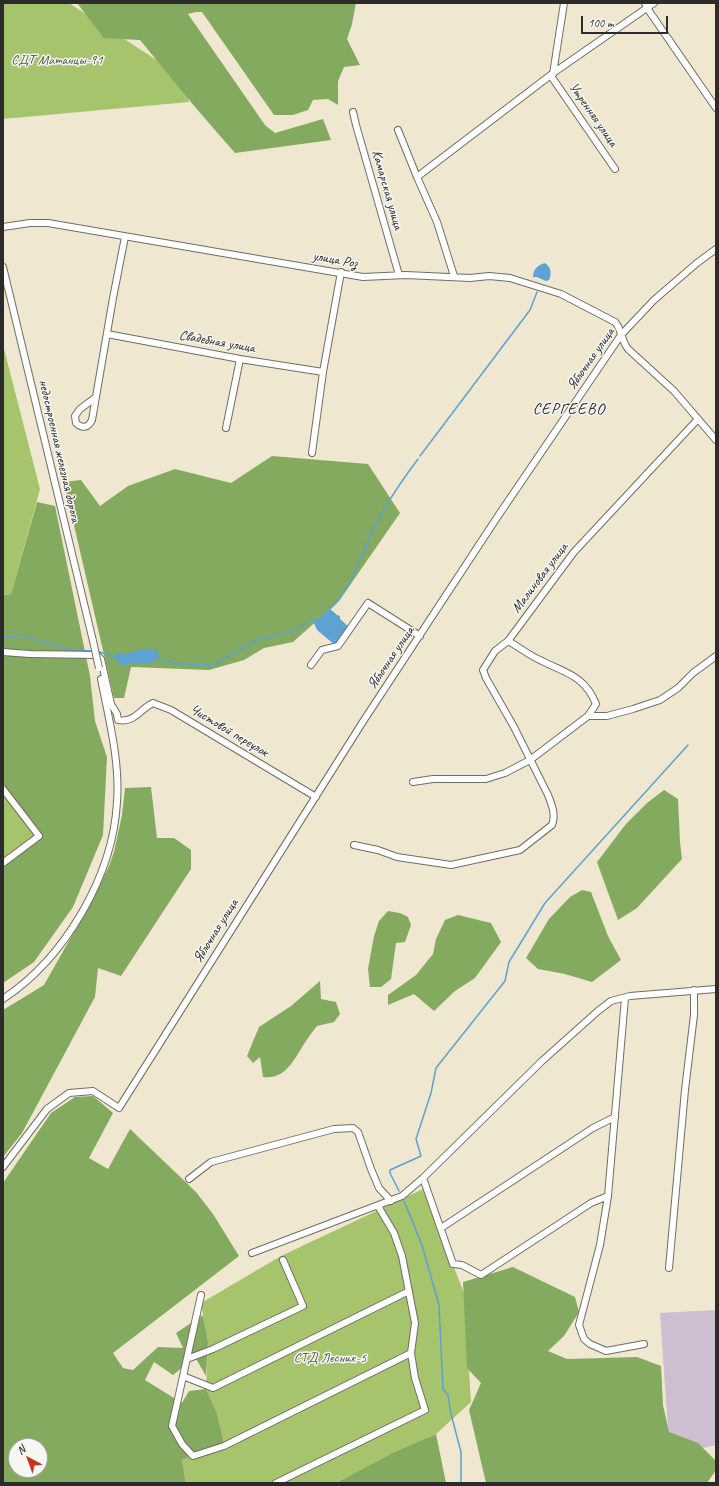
<!DOCTYPE html>
<meta charset="utf-8">
<style>
body{margin:0}
#map{position:relative;width:719px;height:1486px;overflow:hidden;background:#efe7cf;font-family:Caveat,sans-serif}
canvas{display:block}
.frame{position:absolute;inset:0;border:4px solid #2b2b2b;pointer-events:none}
.north{position:absolute;left:8px;top:1438px;width:40px;height:40px;box-sizing:border-box;background:#f6f6f2;border:1px solid #a5a5a2;border-radius:50%;rotate:319deg;font-size:11px;font-weight:700;line-height:16px;text-align:center;color:#2b2b2b}
.north::after{content:'';display:block;margin:auto;width:14px;height:18px;background:#c8321e;clip-path:polygon(50% 0,100% 100%,50% 72%,0 100%)}
.scale{position:absolute;left:581px;top:16px;width:87px;height:18px;box-sizing:border-box;border:2px solid #2b2b2b;border-top:0;padding-left:5px;font-size:12px;line-height:14px;white-space:nowrap;color:#2b2b2b;-webkit-text-stroke:3px #f6f6f2;paint-order:stroke}
</style>
<div id="map">
<canvas width="719" height="1486"></canvas>
<div class="frame"></div>
<div class="north">N</div>
<div class="scale">100 m</div>
</div>
<script>
const ctx = document.querySelector('canvas').getContext('2d');
ctx.lineJoin = 'round';
function fill(path, color) { ctx.fillStyle = color; ctx.fill(path, 'evenodd'); }
function stroke(path, color, width, dash) { ctx.strokeStyle = color; ctx.lineWidth = width; ctx.lineCap = dash ? 'butt' : 'round'; ctx.setLineDash(dash || []); ctx.stroke(path); }
function label(font, color, halo, rows, align = 'center') {
  ctx.font = font + ' Caveat,sans-serif'; ctx.lineWidth = 3; ctx.setLineDash([]); ctx.textBaseline = 'middle'; ctx.strokeStyle = halo; ctx.fillStyle = color; for (const [text, x, y, turn = 0] of rows) {
    ctx.save(); ctx.translate(x, y); ctx.rotate((+turn || 0) * Math.PI / 180); ctx.textAlign = isNaN(turn) ? turn : align; if (halo) ctx.strokeText(text, 0, 0); ctx.fillText(text, 0, 0); ctx.restore();
  }
}
const industrial = new Path2D(`
 M716,1310V1445L688,1452L668,1430L660,1313Z`);
const green = new Path2D(`
 M3,3H69L181,76L189,102L3,119Z
 M3,345L40,489L11,594L3,595Z
 M3,786L41,837L3,865Z
 M423,1189L464,1293L471,1402L436,1434L394,1452L336,1483H186L182,1460L224,1443L217,1413L206,1389L208,1341L201,1303L281,1256Z`);
const forest = new Path2D(`
 M77,3H356L352,24L347,39L360,65L344,67L338,81V105L328,99L313,100L308,110L293,115H274L202,12H196L188,14L265,125L275,133L323,119L331,140L235,153L195,107L140,40L104,38Z
 M272,456L368,464L400,513L339,601L293,642L264,648L244,660L209,670L131,667L124,698H114L64,482L81,480L100,506L128,486L175,469L231,483Z
 M37,502L55,506L90,676L95,721L107,757L103,835L73,907L34,962L3,983V865L41,837L3,786V595L11,594Z
 M151,787L157,838H174L191,850V869L121,976L98,968L95,997L22,1133L3,1157V1010L44,985L95,895L109,866L114,852L122,815L125,788Z
 M664,790L678,799L680,842L682,859L637,908L618,920L597,862L626,824L647,803Z
 M582,890L591,892L608,936L621,960L592,982L565,974L538,969L526,958L549,919L570,897Z
 M388,911L400,913L408,917L411,925L405,942L396,943L391,979L381,987H370L368,969L374,936L379,921Z
 M458,915L491,923L501,942L475,978L455,991L434,1011L414,994L388,1005V995L416,975L433,954L436,939L445,920Z
 M320,981L321,999L336,1002L340,1014L334,1022L317,1026C312,1032 308,1038 304,1044C294,1060 285,1080 263,1077L260,1057L253,1063L247,1056L259,1027L291,1006Z
 M93,1096L113,1113L89,1158L108,1169L130,1129L196,1192L213,1214L239,1256L113,1353L123,1368L133,1370L158,1347L183,1348L176,1333L203,1315L208,1341L206,1376L195,1357L173,1375L154,1362L145,1380L182,1403L189,1391L206,1389L217,1413L224,1443L182,1460L186,1483H3V1183L51,1113L75,1097ZM16,1446H40V1470H16Z
 M513,1267L575,1297L579,1312L564,1336L548,1351L567,1359L637,1357L661,1366L663,1405L669,1432L698,1443L716,1461V1470L707,1483H486L469,1410L481,1383L467,1368L463,1282Z
 M436,1434L446,1483H336L394,1452Z`);
const water = new Path2D(`
 M545,263C551,267 552,274 549,280L546,281L537,277H533C533,270 537,265 545,263Z
 M330,609L337,615L340,616V619L349,627L335,645L317,630L312,619H318Z
 M144,649L156,650L159,654C156,666 145,663 135,663C130,663 126,665 122,666L114,657L115,654H125Z`);
const stream = new Path2D(`
 M420,456L530,310L537,292
 M330,609C351,590 359,560 371,534C383,508 400,483 418,459
 M3,636L9,637L21,635L71,650L93,651
 M97,651L114,657
 M158,659L183,665L215,664L259,639L294,631L312,619
 M399,1191L390,1173V1170L421,1156L416,1139L431,1093L436,1068L505,981L509,962L545,903L688,745
 M404,1201L422,1245L439,1305L443,1389L448,1395L451,1414L461,1452V1483`);
const minor = new Path2D(`
 M645,3L647,8L716,108
 M553,74L564,3
 M551,76L615,169
 M353,112L356,125L399,275
 M398,130L417,177
 M3,227L30,223H48L363,277L406,275L470,278L489,276L510,278L561,294L615,322C622,330 621,340 628,349L674,391L716,440
 M3,267L93,641
 M454,276L437,222L417,177L556,71L654,3
 M107,334L240,359L323,372
 M95,398L80,409L75,416L76,423C82,429 88,428 92,420L113,298L125,237
 M226,428L240,359
 M312,453L323,372L341,272
 M3,652L30,654L97,655L101,659L111,704L117,714L118,720C135,723 140,709 153,703L171,710L316,797
 M311,665L322,650L338,646L368,603L420,636
 M588,716H607L633,709L660,700L678,688L693,673L716,656
 M413,782L433,779H486L505,773L530,760L588,716L596,704C585,676 566,673 542,661C530,656 519,647 508,641
 M3,789L39,836L3,863
 M354,845L378,850L397,857L451,865L520,850L552,825C556,815 552,805 548,795L514,727L486,678L483,670L495,651L508,641L574,552L698,419
 M625,998L608,1196L600,1245L579,1325L584,1339L590,1344L606,1351L644,1344
 M3,999C65,958 113,876 117,802C120,761 109,720 101,679
 M3,1167L47,1109L69,1093L93,1091L119,1108L364,720L498,516L621,335L654,300L697,263L716,249
 M423,1178L453,1264L462,1265L481,1275L591,1203L608,1196
 M189,1179L211,1162L334,1129L353,1128L358,1132L371,1169L379,1188L391,1201
 M441,1228L593,1128L615,1117
 M252,1253L402,1196L423,1178L542,1061L598,1011L611,1001L630,996L716,989
 M669,1268L685,1090L694,1015V990
 M201,1295L172,1426L182,1444L193,1456L224,1446L411,1353L415,1323L402,1256L394,1233L378,1206
 M187,1359L213,1349L303,1306L283,1260
 M183,1376L213,1388L409,1291
 M276,1483L425,1410L415,1378L411,1353`);
const minorBridge = new Path2D(`
 M93,641L99,668`);
const parkNames = [
 ["СДТ Матанцы-91",57,60],
 ["СТД Лесник-5",330,1358]
];
const streetNames = [
 ["Утренняя улица",593,115,55],
 ["Камарская улица",387,190,74],
 ["улица Роз",335,260,10],
 ["Свадебная улица",217,342,10],
 ["Яблочная улица",591,359,-55],
 ["недостроенная железная дорога",59,451,77],
 ["Малиновая улица",540,578,-53],
 ["Яблочная улица",391,658,-56],
 ["Чистовой переулок",229,731,31],
 ["Яблочная улица",216,931,-58]
];
const quarterNames = [
 ["СЕРГЕЕВО",569,410]
];
fill(industrial, '#cdbed2');
fill(green, '#a5c46c');
fill(forest, '#84aa60');
fill(water, '#5ca2d2');
stroke(stream, '#5ca2d2', 1.5);
stroke(minor, '#706d64', 8);
stroke(minor, '#fff', 6);
stroke(minorBridge, '#706d64', 8, []);
stroke(minorBridge, '#fff', 6);
label('14px', '#50593e', '#f6f6f2', parkNames);
label('14px', '#2b2b2b', '#f6f6f2', streetNames);
ctx.letterSpacing = '1px';
label('16px', '#2b2b2b', '#f6f6f2', quarterNames);
ctx.letterSpacing = '0px';
</script>
